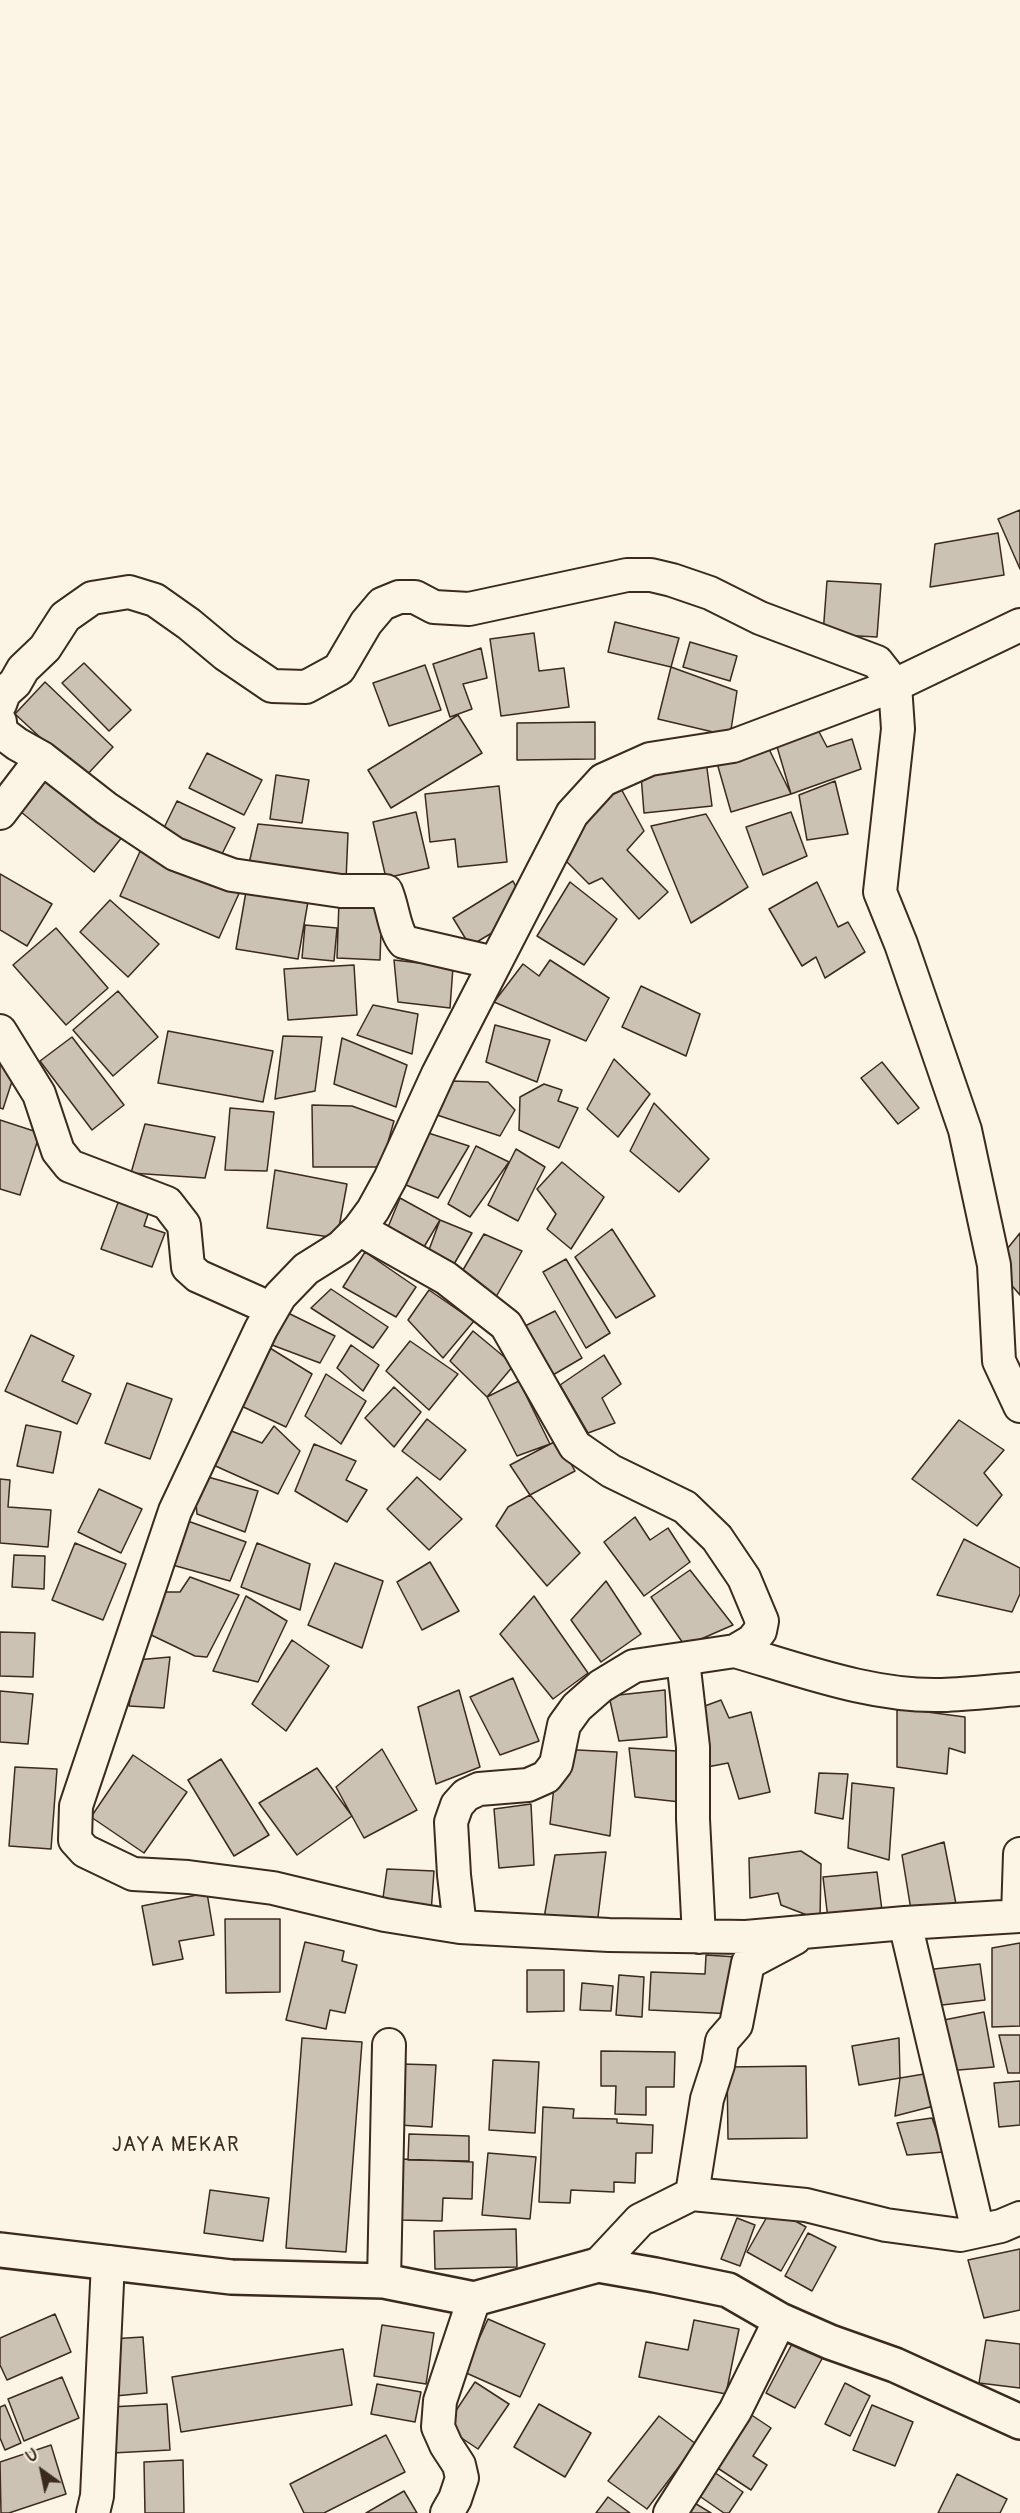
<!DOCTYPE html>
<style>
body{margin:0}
#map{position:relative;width:1020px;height:2513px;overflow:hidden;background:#fcf5e5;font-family:Pangolin,sans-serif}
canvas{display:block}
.north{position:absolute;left:12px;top:2441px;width:60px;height:60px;-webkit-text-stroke:4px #fcf5e5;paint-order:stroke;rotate:327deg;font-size:16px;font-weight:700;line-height:24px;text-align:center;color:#3b2a1e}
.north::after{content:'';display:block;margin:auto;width:21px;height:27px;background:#3b2a1e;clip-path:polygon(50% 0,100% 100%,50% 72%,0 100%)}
</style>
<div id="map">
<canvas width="1020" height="2513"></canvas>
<div class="north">U</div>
</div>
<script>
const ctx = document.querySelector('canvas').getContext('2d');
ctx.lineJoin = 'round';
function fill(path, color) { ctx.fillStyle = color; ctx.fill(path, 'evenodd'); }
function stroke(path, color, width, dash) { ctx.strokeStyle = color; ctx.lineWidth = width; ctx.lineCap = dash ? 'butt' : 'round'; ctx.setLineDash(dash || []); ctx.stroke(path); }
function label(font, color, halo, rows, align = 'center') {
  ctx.font = font + ' Pangolin,sans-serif'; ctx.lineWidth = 4.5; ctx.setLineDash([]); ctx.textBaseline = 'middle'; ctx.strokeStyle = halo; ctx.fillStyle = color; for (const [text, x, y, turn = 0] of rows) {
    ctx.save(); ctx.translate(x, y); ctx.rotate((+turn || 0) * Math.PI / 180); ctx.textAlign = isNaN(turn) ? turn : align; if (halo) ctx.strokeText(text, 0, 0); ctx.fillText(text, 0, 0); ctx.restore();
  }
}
const building = new Path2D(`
 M1020,510V569L998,519Z
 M998,533L1004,575L930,587L935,544Z
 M827,581L881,584L877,637L823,634Z
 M615,622L679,638L671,667L608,652Z
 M534,633L539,671L564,668L569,707L501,716L490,639Z
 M690,642L737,656L730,681L683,667Z
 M481,648L487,678L463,684L472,709L450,717L433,664Z
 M84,663L131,710L109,731L62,683Z
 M425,665L441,710L389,726L373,683Z
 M671,667L737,691L730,736L658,719Z
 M45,682L113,747L84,778L15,714Z
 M458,715L482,753L391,808L368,770Z
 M595,722V759L517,760V723Z
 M816,726L827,747L852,739L861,769L791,794L775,740Z
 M766,743L791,794L731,812L717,763Z
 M207,753L262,780L244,815L189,788Z
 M706,761L712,806L644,813L641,775Z
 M44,771L123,836L94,872L15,807Z
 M276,775L309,780L302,823L270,819Z
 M835,781L848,834L807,840L799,795Z
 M619,785L644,831L627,850L668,892L639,919L602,878L589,884L554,849Z
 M499,786L507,862L458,867L455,839L430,842L425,794Z
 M177,801L235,828L217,864L160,836Z
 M416,812L429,868L386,878L373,822Z
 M791,812L807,856L763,875L746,827Z
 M706,814L748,887L691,923L651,826Z
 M258,824L348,833L346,881L248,868Z
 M142,847L241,889L219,938L120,896Z
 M0,874L52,904L27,946L0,930Z
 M513,881L518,891L507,924L470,946L453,918Z
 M570,882L617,919L584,965L537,936Z
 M817,882L838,927L848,922L865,952L825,978L816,957L802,966L769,909Z
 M247,886L309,896L298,959L236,949Z
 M110,900L159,944L128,977L80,932Z
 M339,901L382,902L380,960L337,958Z
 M305,925L337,928L334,961L302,958Z
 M56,928L108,988L66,1025L13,965Z
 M394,960L453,967L450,1008L398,1002Z
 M550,960L609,998L586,1041L494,1002L523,964L539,976Z
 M354,965L357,1015L288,1020L284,969Z
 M641,986L700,1014L686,1056L622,1027Z
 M118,991L158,1037L113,1076L73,1030Z
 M373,1005L418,1014L412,1054L357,1035Z
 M495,1025L550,1040L537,1082L486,1062Z
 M168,1031L273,1051L263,1102L158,1083Z
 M283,1036L322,1037L315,1091L275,1099Z
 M72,1037L124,1105L92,1130L40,1061Z
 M342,1038L407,1065L396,1107L334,1084Z
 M614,1059L650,1094L618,1137L587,1109Z
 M882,1062L919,1108L898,1124L861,1078Z
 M0,1064L16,1069L3,1109L0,1108Z
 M450,1081L488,1082L515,1110L500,1136L434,1114Z
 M544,1084L562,1090L558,1101L578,1108L559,1148L519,1130L520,1097Z
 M654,1103L709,1159L679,1192L630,1151Z
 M312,1105L352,1106L394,1121L381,1167H313Z
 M230,1108L274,1112L267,1171L225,1170Z
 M0,1120L40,1133L20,1195L0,1189Z
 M145,1124L215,1137L205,1178L131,1173Z
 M422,1131L469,1146L438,1198L401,1183Z
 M476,1146L509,1162L470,1217L448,1204Z
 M516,1149L545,1167L518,1221L488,1205Z
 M562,1162L604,1197L571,1249L547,1229L556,1214L537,1189Z
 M275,1170L347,1184L337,1238L267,1228Z
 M400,1198L440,1220L421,1252L386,1232Z
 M119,1200L149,1211L144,1226L165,1233L152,1267L101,1249Z
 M440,1220L472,1233L446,1278L426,1258Z
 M612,1229L655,1296L616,1318L575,1257Z
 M1020,1233V1295L994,1265Z
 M484,1234L522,1251L496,1297L460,1275Z
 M365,1252L416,1287L396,1317L343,1287Z
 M566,1259L610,1333L586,1348L543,1272Z
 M331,1289L388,1327L373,1348L311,1308Z
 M429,1290L474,1321L443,1358L408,1320Z
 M555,1311L582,1358L546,1379L521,1328Z
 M288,1313L335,1336L320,1363L272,1345Z
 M473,1331L514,1365L487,1397L450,1361Z
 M31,1335L74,1356L62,1381L91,1394L77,1424L5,1391Z
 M410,1341L458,1374L429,1410L386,1371Z
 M265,1345L312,1374L286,1427L235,1403Z
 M351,1345L379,1365L363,1391L337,1368Z
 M604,1355L621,1384L602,1398L615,1423L588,1433L560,1385Z
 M326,1374L366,1401L341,1444L305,1416Z
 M519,1381L550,1444L517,1456L487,1397Z
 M127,1383L172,1399L150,1459L105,1443Z
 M394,1387L421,1412L394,1447L365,1418Z
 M427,1419L466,1450L440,1480L402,1451Z
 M959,1420L1004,1450L984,1473L1002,1495L977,1526L912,1479Z
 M26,1425L61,1432L53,1473L17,1466Z
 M274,1426L300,1451L278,1494L211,1464L229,1430L262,1443Z
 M558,1440L575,1471L530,1495L510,1465Z
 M314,1444L356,1461L346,1480L367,1490L347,1522L295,1491Z
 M208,1477L258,1491L245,1532L197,1514L195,1493Z
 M417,1477L462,1519L429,1550L387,1509Z
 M0,1479L10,1480L8,1507L51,1510L48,1547L0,1543Z
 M99,1489L142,1509L121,1553L78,1532Z
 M530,1495L580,1553L547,1586L496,1526L508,1507Z
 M635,1517L650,1540L668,1528L690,1562L644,1596L604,1542Z
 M185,1520L246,1542L230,1581L169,1564Z
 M964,1539L1020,1568V1594L1012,1612L937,1595Z
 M75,1543L126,1564L103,1620L52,1600Z
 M257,1543L310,1564L300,1610L241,1587Z
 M14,1555L45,1556L44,1589L12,1587Z
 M430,1562L459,1611L422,1630L397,1582Z
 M335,1563L383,1581L362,1648L308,1625Z
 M690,1570L733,1625L685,1646L651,1597Z
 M190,1577L239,1595L207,1657L195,1656L147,1633L163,1592H180Z
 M606,1581L641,1634L601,1662L571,1620Z
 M246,1596L287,1621L258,1682L213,1671Z
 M534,1596L588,1673L553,1699L500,1634Z
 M0,1632L35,1633L33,1677L0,1676Z
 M292,1640L329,1666L286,1731L252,1704Z
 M170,1657L164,1708L129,1706L136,1660Z
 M513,1678L539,1741L500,1755L470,1697Z
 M459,1690L480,1767L436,1784L418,1707Z
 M665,1690L667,1737L619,1741L609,1696Z
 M0,1691L33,1694L28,1744L0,1742Z
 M721,1700L729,1718L751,1712L770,1792L739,1799L728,1763L702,1768L694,1710Z
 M897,1708L965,1717V1753L949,1748L947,1774L897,1767Z
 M629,1748L677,1751L680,1802L635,1797Z
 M382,1749L417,1810L364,1838L336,1787Z
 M558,1749L617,1752L610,1836L550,1824Z
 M133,1755L187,1792L144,1853L91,1817Z
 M221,1759L269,1835L234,1856L188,1780Z
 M15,1767L57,1769L51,1849L9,1846Z
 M317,1768L352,1816L297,1855L259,1803Z
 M819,1773L848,1774L843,1819L815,1813Z
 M852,1783L894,1788L889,1860L848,1848Z
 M531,1804L534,1865L499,1868L494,1809Z
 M944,1842L957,1909L911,1910L902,1855Z
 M801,1851L821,1864L820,1920L781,1905L778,1893L750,1898L749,1858Z
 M606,1852L597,1925L544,1918L555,1855Z
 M387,1869L434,1871L431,1913L382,1905Z
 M877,1872L883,1918L828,1919L823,1877Z
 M207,1893L214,1935L179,1941L183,1959L153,1965L142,1906Z
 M225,1919H280V1992L226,1993Z
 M305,1942L344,1951L342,1961L357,1965L345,2013L330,2010L326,2029L286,2020Z
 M1020,1943V2026L992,2027V1948Z
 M706,1955L737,1957L734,2014L649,2010L651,1972L705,1974Z
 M980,1964L985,2000L925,2007V1970Z
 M527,1970H564V2011L527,2012Z
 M619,1975L644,1977L642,2017L616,2015Z
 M582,1983L613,1986L611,2011L580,2010Z
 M984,2012L994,2067L947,2071L929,2023Z
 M999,2035H1020V2073H1008Z
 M302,2038L362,2042L346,2252L286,2248Z
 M899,2038L900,2078L859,2085L852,2046Z
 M601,2051L675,2052L674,2087H646V2115L615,2114L616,2086H601Z
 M493,2060L539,2062L535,2133L489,2130Z
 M402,2064L436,2065L432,2127L399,2125Z
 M806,2066L807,2138L728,2139L727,2067Z
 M930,2073L934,2106L895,2116L900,2078Z
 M1020,2081V2125L999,2127L994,2083Z
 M543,2107L574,2109L573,2118L617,2119V2123L653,2125L652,2153H636L635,2183L614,2182V2192L571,2190L570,2203L539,2202Z
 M932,2118L944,2152L907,2155L897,2123Z
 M409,2134L469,2136V2161L408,2160Z
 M488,2153L536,2157L530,2219L482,2215Z
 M402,2159L473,2162L472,2199L443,2198L442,2221L399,2220Z
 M210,2190L269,2198L263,2241L204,2233Z
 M772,2208L806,2227L781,2271L747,2252Z
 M737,2218L755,2225L740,2266L721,2259Z
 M516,2229L517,2267L435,2269L434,2231Z
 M808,2233L836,2247L812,2291L785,2276Z
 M1020,2249V2310L984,2318L968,2260Z
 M55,2314L71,2352L7,2380L0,2365V2338Z
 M488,2319L545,2344L520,2397L464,2372Z
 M694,2320L739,2329L726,2394L639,2377L646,2342L688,2350Z
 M382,2325L434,2333L426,2384L374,2376Z
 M143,2337L147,2393L115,2396L110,2339Z
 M986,2340L1020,2344V2388L979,2383Z
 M793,2342L823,2357L795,2408L766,2393Z
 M343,2349L352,2405L181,2432L172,2377Z
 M62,2377L79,2418L24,2441L8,2399Z
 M475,2382L509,2404L478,2449L445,2427Z
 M845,2383L870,2396L850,2436L825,2424Z
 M377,2384L421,2392L415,2422L371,2414Z
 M167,2404L170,2450L112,2453L110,2407Z
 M539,2404L591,2433L565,2477L514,2447Z
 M5,2405L21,2443L5,2450L0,2438V2407Z
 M872,2405L913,2422L895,2466L853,2450Z
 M744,2410L771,2428L753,2456L767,2465L751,2490L710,2463Z
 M659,2416L696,2444L647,2509L608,2481Z
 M386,2435L405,2472L324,2513H304L290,2484Z
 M51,2445L66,2494L9,2513H1L0,2462Z
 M183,2460L184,2513H145L144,2462Z
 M714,2472L743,2492L729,2513H724L698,2495Z
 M957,2474L1007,2499L1000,2513H938Z
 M404,2491L417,2513H366L378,2506Z
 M608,2497L630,2513H596Z
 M688,2499L711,2513H679Z`);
const minor = new Path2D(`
 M1020,625L895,685L733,746L650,759L603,780L572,814L438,1074L390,1179L373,1210L359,1229L341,1247L306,1269L280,1296L261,1329L175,1511L76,1806L75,1840L85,1851L133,1874L188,1877L273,1888L385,1915L460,1927L609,1935L746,1937L905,1923L1020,1916
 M0,704L4,693L15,683L23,669L45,648L65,617L92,598L129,592L155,600L189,624L225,654L272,686L306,687L339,669L366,623L382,604L399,597H415L434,607L469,609L627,575H651L672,580L710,593L760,618L877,662L895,685L898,729L880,892L901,944L965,1130L994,1265L999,1361L1020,1406
 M0,722L1,732L17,744L42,758L106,808L175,854L232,875L341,891H386C393,907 394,930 404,942L495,963
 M0,813L42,758
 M0,1031L39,1094L58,1151L70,1166L167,1203L184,1225L188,1267L198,1276L272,1309
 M359,1229L446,1278L506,1325L575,1446L611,1471L685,1507L717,1538L744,1578L762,1621L760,1631L752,1641L735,1651L634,1666L601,1686L577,1707L564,1725L556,1764L546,1777L528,1785L479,1789L466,1795L457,1805L451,1822L454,1875L460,1927
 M735,1651C801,1670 872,1697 942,1695C968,1694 994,1691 1020,1689
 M683,1660L693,1747V1819L699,1937
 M1018,1916L1020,1854
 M905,1923L978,2231
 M692,2194L707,2099L718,2065L722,2041L736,2025L748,1963L795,1938
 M598,2265L640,2220L692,2194L806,2205L886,2225L960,2235L1001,2226L1020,2218
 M384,2281L389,2045
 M93,2513L97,2496L108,2262
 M447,2513L455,2499L462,2478L459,2465L446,2445L438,2427L440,2401L474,2299
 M670,2513L735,2411L780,2320`);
const tertiary = new Path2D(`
 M0,2250L231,2277L384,2281L474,2299L598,2265L655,2275L728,2290L780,2320L830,2342L895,2365L1020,2422`);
const quarterNames = [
 ["JAYA MEKAR",176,2146]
];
fill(building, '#ccc2b3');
stroke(building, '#3b2a1e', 1.5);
stroke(minor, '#3b2a1e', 36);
stroke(tertiary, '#3b2a1e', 38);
stroke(minor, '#fcf5e5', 32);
stroke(tertiary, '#fcf5e5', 33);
ctx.letterSpacing = '1.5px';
label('20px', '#3b2a1e', '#fcf5e5', quarterNames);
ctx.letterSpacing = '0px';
</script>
